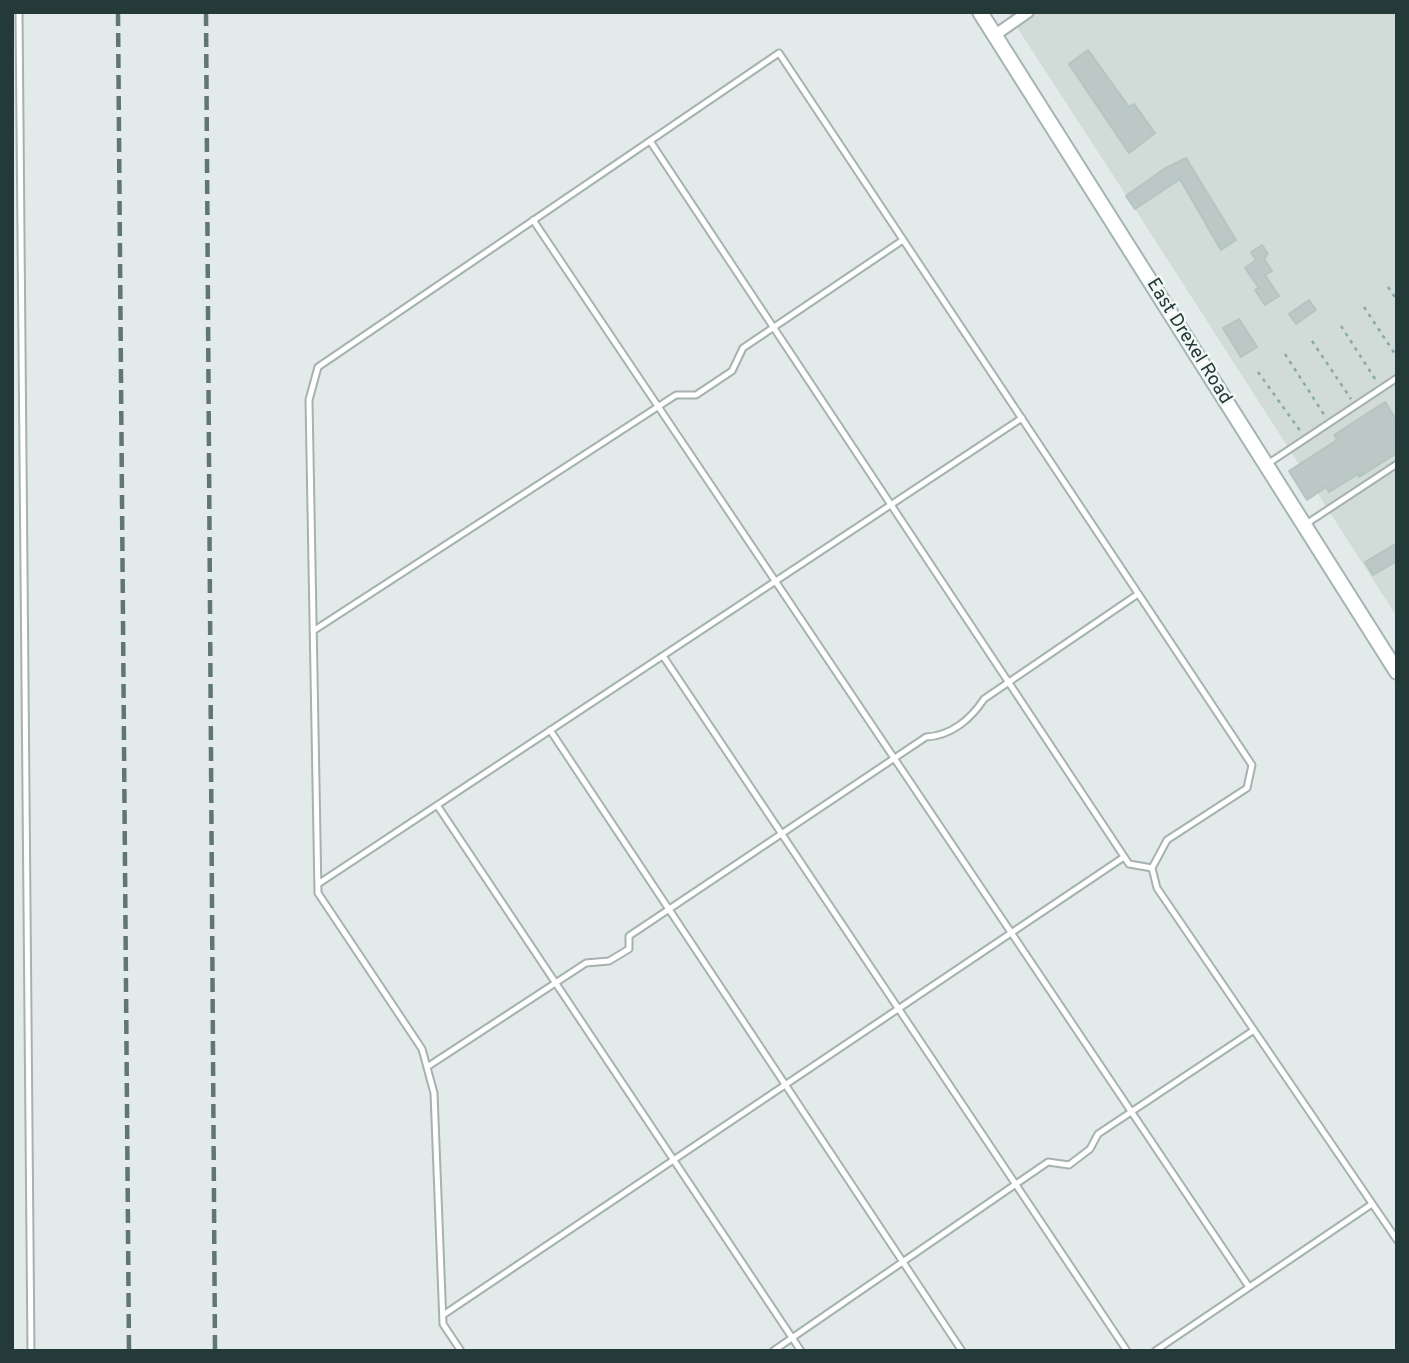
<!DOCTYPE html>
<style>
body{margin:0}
#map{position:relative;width:1409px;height:1363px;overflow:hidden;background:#e2ebe9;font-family:Overpass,sans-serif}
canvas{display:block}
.frame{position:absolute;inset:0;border:14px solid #243a38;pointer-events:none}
</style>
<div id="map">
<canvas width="1409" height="1363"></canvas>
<div class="frame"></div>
</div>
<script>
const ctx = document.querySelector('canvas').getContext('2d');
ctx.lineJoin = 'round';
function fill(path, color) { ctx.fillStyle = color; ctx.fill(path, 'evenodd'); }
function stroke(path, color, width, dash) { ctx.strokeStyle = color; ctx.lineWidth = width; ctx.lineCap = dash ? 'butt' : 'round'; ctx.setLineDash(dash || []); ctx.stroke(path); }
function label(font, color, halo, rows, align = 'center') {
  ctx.font = font + ' Overpass,sans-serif'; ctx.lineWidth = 5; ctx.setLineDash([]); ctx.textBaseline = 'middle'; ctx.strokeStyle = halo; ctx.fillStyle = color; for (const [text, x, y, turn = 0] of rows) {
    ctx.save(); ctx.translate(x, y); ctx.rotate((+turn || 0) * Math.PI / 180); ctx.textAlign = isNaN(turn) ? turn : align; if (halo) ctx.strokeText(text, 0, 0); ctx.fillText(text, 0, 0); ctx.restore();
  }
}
const built = new Path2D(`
 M1007,12H1397V617L1135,209Z`);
const building = new Path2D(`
 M1088,50L1129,107L1134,104L1155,133L1129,153L1069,64Z
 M1186,158L1236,240L1221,250L1180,179L1135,209L1126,196L1164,169Z
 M1262,245L1268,254L1264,259L1272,271L1265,275L1279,296L1265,305L1255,290L1259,288L1245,268L1256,260L1251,252Z
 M1309,300L1316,310L1296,324L1289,314Z
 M1239,319L1257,347L1241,357L1223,328Z
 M1385,402L1397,421V453L1359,477L1358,474L1329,492L1326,487L1307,500L1289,471L1337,440L1334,435Z
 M1397,543V561L1373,575L1365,562Z`);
const path = new Path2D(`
 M1388,287L1397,300
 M1364,307L1397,357
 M1341,326L1377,382
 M1312,341L1351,399
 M1285,354L1325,416
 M1258,372L1301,432`);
const lane = new Path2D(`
 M19,12L31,1351
 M650,141L1129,864L1152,868
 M533,220L1249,1287
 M1269,463L1397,378
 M1306,524L1397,464
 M313,631L676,395H696L732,371L743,348L903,240
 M663,656L1127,1351
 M550,730L962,1351
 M437,805L801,1351
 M318,884L1022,418
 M427,1067L586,963L609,961L629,949V936L926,737C951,736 971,719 984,699L1138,594
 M443,1315L1124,857
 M461,1351L443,1324L434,1093L422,1049L318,893L309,400L318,367L779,53L1252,765L1247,788L1167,840L1152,868L1157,888L1397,1240
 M773,1351L1048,1162L1069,1165L1090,1149L1098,1134L1254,1030
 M1155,1351L1372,1204`);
const street = new Path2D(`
 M995,35L1028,12`);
const secondary = new Path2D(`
 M980,12L1397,672`);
const rail = new Path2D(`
 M118,12L129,1351
 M206,12L215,1351`);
const streetNames = [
 ["East Drexel Road",1188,342,58]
];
fill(built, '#d1dbd8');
fill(building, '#bbc8c5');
stroke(building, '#b5c4c0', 2);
stroke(lane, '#a5b2b0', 9);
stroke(street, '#a5b2b0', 14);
stroke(secondary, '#a2b5b2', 18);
stroke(path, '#86aba6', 2.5, [3.5, 5]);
stroke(lane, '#fff', 5);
stroke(street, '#fff', 10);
stroke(secondary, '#fff', 14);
stroke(rail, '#5f7673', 4.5, [14, 7]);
label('19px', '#243a38', '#f2f8f6', streetNames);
</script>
